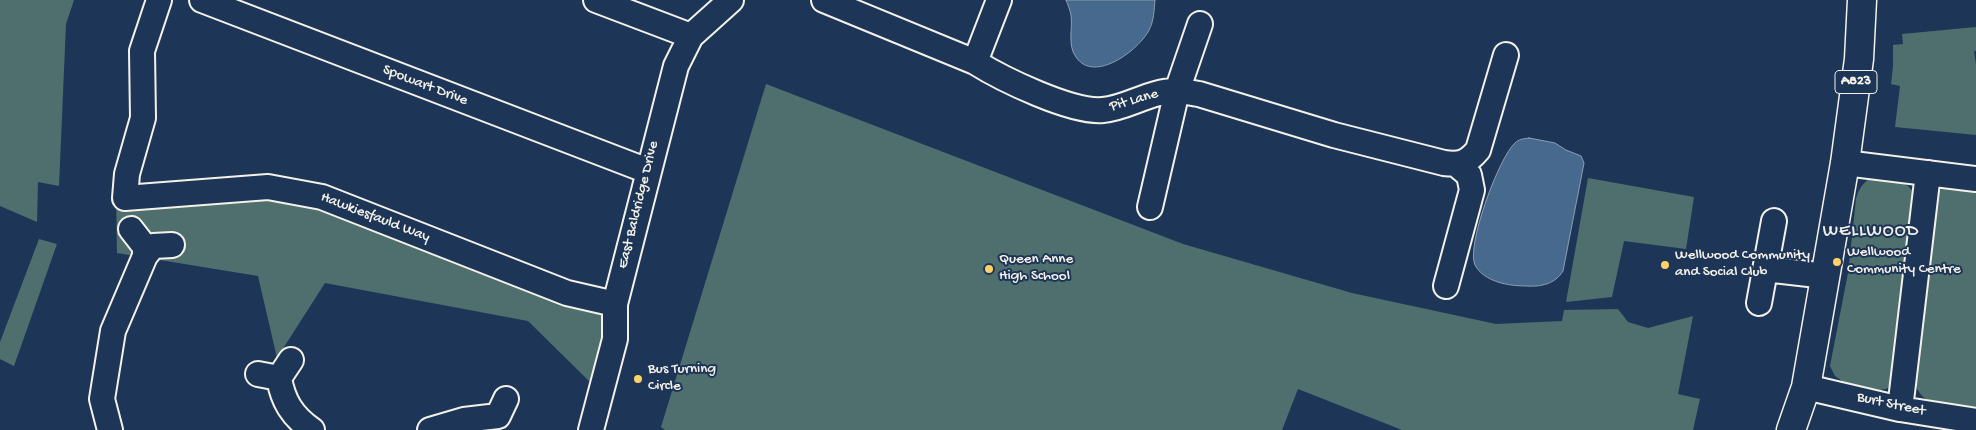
<!DOCTYPE html>
<style>
body{margin:0}
canvas{display:block;background:#1d3557}
</style>
<canvas width="1976" height="430"></canvas>
<script>
const ctx = document.querySelector('canvas').getContext('2d');
ctx.lineJoin = 'round';
function fill(path, color) { ctx.fillStyle = color; ctx.fill(path, 'evenodd'); }
function stroke(path, color, width, dash) { ctx.strokeStyle = color; ctx.lineWidth = width; ctx.lineCap = dash ? 'butt' : 'round'; ctx.setLineDash(dash || []); ctx.stroke(path); }
function label(font, color, halo, rows, align = 'center') {
  ctx.font = font + ' "Gochi Hand",sans-serif'; ctx.lineWidth = 4; ctx.setLineDash([]); ctx.textBaseline = 'middle'; ctx.strokeStyle = halo; ctx.fillStyle = color; for (const [text, x, y, turn = 0] of rows) {
    ctx.save(); ctx.translate(x, y); ctx.rotate((+turn || 0) * Math.PI / 180); ctx.textAlign = isNaN(turn) ? turn : align; if (halo) ctx.strokeText(text, 0, 0); ctx.fillText(text, 0, 0); ctx.restore();
  }
}
const green = new Path2D(`
 M0,0H74L66,24L59,186L38,182L37,222L0,206Z
 M1976,27V51H1974L1976,65V135L1895,127L1900,86L1891,84L1893,66V45L1903,44L1902,34Z
 M766,84L1183,244L1352,293L1496,324L1562,321L1564,310L1618,309L1628,322L1648,328L1693,316L1678,394L1700,399L1693,430H1402L1298,389L1282,430H665L661,427Z
 M1588,178L1694,197L1686,249L1624,241L1612,297L1566,302Z
 M1870,178C1888,178 1909,178 1915,197L1892,385L1886,389L1879,390L1845,383L1835,376L1830,366L1848,273L1856,199C1859,189 1862,184 1870,178Z
 M1946,185L1976,186V409C1956,406 1924,409 1916,386L1934,199L1938,192Z
 M274,187L615,304L591,383L528,321L325,283L277,358L258,276L117,253L116,192Z
 M39,239L57,244L14,366L0,359V342Z`);
const water = new Path2D(`
 M1066,0H1155C1154,10 1154,21 1149,30C1139,50 1094,84 1076,57C1067,45 1073,28 1071,15C1070,10 1068,5 1066,0Z
 M1529,138L1555,143L1566,150L1581,156L1584,163L1563,271C1555,284 1541,287 1526,286C1509,286 1484,282 1475,265C1466,246 1499,157 1515,143C1519,139 1523,139 1529,138Z`);
const minor = new Path2D(`
 M159,0L142,51L143,118L127,174L125,198L268,187L322,197L567,293L615,304
 M202,0L648,171
 M596,0L691,36
 M824,0L975,62C1002,79 1072,113 1103,110C1128,108 1151,90 1177,91C1184,91 1192,93 1199,94L1334,135L1444,163C1461,165 1467,163 1478,150L1506,55
 M975,62L999,0
 M1845,163L1976,179
 M1150,207L1177,91L1200,24
 M145,256L153,246L172,245
 M1765,269L1826,276
 M1446,286L1472,190L1469,175L1456,164
 M1759,303L1774,221
 M291,360L279,378C283,401 292,416 312,430
 M258,374L279,378
 M1806,387L1900,409L1976,421
 M1900,409L1928,173
 M110,430L102,399L113,331L145,256V247L131,229
 M430,430L464,420L498,416L506,399
 M591,430L615,339V304L676,66L691,36L731,0`);
const major = new Path2D(`
 M1791,430L1806,387L1845,163L1859,59L1862,0`);
const markers = [
 [1837,262,5,"#ffd166"],
 [1665,265,5,"#ffd166"],
 [989,269,5,"#ffd166"],
 [638,379,5,"#ffd166"]
];
const shields = [
 [1856,82,42]
];
const shieldNames = [
 ["A823",1856,82]
];
const streetNames = [
 ["Spowart Drive",425,86,21],
 ["Pit Lane",1134,101,-16],
 ["East Baldridge Drive",639,205,-76],
 ["Hawkiesfauld Way",375,218,21],
 ["Burt Street",1891,405,12]
];
const poiNames = [
 ["Wellwood",1847,253],
 ["Community Centre",1847,270],
 ["Wellwood Community",1675,256],
 ["and Social Club",1675,273],
 ["Queen Anne",999,260],
 ["High School",999,277],
 ["Bus Turning",648,370],
 ["Circle",648,387]
];
const quarterNames = [
 ["WELLWOOD",1871,232]
];
fill(green, '#4e6f6e');
fill(water, '#46698d');
stroke(water, '#8c9fb1', 1);
stroke(minor, '#f4f1e8', 28);
stroke(major, '#f4f1e8', 31);
stroke(minor, '#1d3557', 24);
stroke(major, '#1d3557', 28);
for (const [x, y, r, color] of markers) { const dot = new Path2D(); dot.arc(x, y, r, 0, 2 * Math.PI); ctx.fillStyle = color; ctx.fill(dot); stroke(dot, '#1d3557', 2); }
for (const [x, y, w] of shields) { const box = new Path2D(); box.roundRect(x - w / 2, y - 11.5, w, 23, 4); ctx.fillStyle = '#1d3557'; ctx.fill(box); stroke(box, '#f4f1e8', 1); }
label('bold 14px', '#f4f1e8', null, shieldNames);
label('15px', '#f4f1e8', '#1d3557', streetNames);
label('15px', '#f4f1e8', '#1d3557', poiNames, 'left');
ctx.letterSpacing = '1px';
label('18px', '#f4f1e8', '#1d3557', quarterNames);
ctx.letterSpacing = '0px';
</script>
